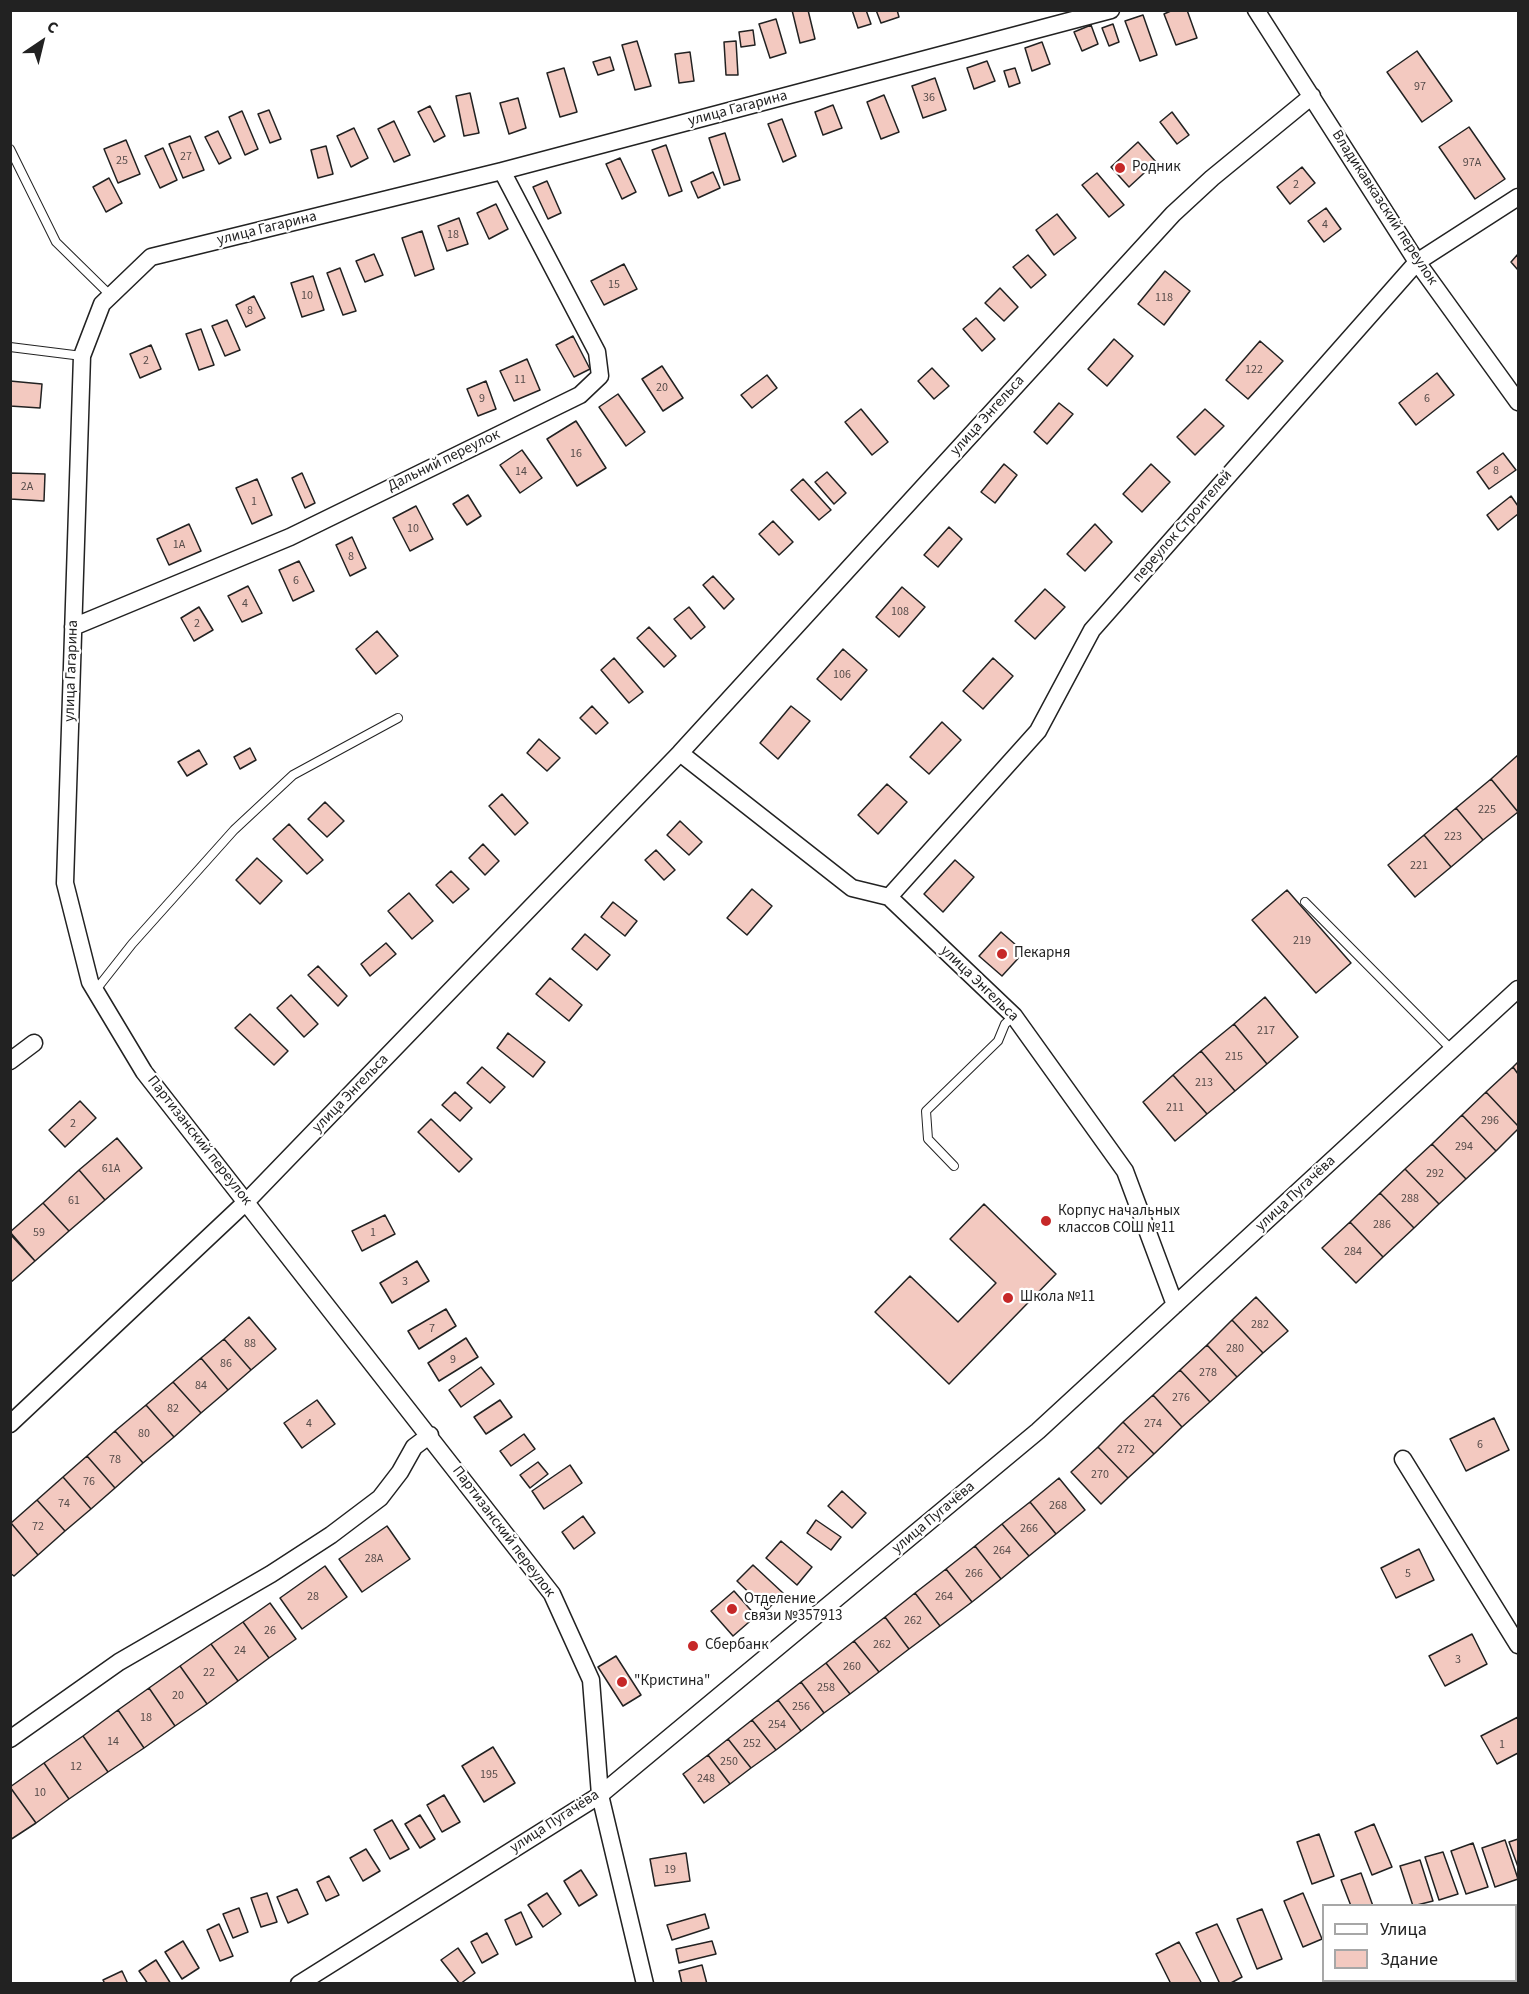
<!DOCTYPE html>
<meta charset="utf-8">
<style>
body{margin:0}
#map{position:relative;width:1529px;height:1994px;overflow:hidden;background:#fff;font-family:"Source Sans 3",sans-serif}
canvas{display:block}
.frame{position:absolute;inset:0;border:12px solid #222;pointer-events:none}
.legend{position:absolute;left:1322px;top:1904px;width:195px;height:78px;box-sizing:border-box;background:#fff;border:2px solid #a7a7a7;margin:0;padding:8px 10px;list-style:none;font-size:18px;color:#222}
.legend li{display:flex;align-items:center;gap:12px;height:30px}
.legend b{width:30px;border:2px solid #a7a7a7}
.north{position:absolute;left:12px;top:12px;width:60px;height:60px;-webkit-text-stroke:4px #fff;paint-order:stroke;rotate:35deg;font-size:16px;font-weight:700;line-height:24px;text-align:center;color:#222}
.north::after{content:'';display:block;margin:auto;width:21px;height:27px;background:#222;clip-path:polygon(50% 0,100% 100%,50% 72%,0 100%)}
</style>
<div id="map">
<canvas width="1529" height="1994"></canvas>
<div class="frame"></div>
<ul class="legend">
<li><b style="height:8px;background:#fff"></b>Улица</li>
<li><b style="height:16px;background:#f3c9c0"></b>Здание</li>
</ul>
<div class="north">С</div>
</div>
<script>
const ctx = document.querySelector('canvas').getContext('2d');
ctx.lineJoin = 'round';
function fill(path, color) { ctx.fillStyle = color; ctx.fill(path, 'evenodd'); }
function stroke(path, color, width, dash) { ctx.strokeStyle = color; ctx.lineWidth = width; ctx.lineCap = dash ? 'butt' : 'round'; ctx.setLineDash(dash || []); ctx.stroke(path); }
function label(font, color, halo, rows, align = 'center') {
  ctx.font = font + ' "Source Sans 3",sans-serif'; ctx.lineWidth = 4.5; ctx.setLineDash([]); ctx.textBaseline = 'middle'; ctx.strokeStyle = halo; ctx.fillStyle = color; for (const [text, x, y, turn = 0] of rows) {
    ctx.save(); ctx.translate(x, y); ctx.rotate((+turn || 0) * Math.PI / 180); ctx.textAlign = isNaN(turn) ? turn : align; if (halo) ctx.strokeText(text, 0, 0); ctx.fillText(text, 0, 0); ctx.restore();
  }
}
const building = new Path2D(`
 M792,10H808L815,39L800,43Z
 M852,10H866L871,24L858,28Z
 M876,10H897L899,17L881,23Z
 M1173,10H1187L1197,38L1176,45L1164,14Z
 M1143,15L1157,55L1140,61L1125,21Z
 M776,19L786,53L770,58L759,24Z
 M1113,24L1119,42L1109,46L1102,28Z
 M1091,25L1098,44L1082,51L1074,32Z
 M753,30L755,45L741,47L739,32Z
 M637,41L651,86L635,90L622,45Z
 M736,41L738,75H726L724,42Z
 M1042,42L1050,64L1032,71L1025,48Z
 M1417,51L1452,101L1422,122L1387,72Z
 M690,52L694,81L679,83L675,54Z
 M610,57L614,70L598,75L593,62Z
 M987,61L995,81L974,89L967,68Z
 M564,68L577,112L560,117L547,73Z
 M1015,68L1020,83L1009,87L1004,71Z
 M935,78L946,110L923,118L912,86Z
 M470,93L479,133L464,136L456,96Z
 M884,95L899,132L881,139L867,102Z
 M518,98L526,128L509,134L500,103Z
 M833,105L842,128L823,135L815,112Z
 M430,106L445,136L434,142L418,112Z
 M269,110L281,139L270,143L258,114Z
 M242,111L258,149L245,155L229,117Z
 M1172,112L1189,135L1177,144L1160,122Z
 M782,119L796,156L783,162L768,124Z
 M394,121L410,155L394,162L378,129Z
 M1469,127L1505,179L1475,199L1439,147Z
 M354,128L368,158L351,167L337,136Z
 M218,131L231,158L219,164L205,137Z
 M725,133L740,180L724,185L709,138Z
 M190,136L204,170L183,178L169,144Z
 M126,140L140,174L118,183L104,149Z
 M1138,142L1156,162L1129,187L1111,167Z
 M666,145L682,191L669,196L652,150Z
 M326,146L333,174L318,178L311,150Z
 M163,148L177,180L160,188L145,156Z
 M620,158L636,192L622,199L606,164Z
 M1302,167L1315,183L1290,204L1277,187Z
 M713,172L720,188L698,198L691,182Z
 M1097,173L1124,205L1109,217L1082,185Z
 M109,178L122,203L106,212L93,187Z
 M547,181L561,213L548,219L533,187Z
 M496,204L508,229L489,239L477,213Z
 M1326,208L1341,229L1324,242L1308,221Z
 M1057,214L1076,238L1054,255L1036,230Z
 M459,218L468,244L447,251L438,226Z
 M422,231L434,269L415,276L402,238Z
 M374,254L383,275L365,282L356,261Z
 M1518,254V270L1511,262Z
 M1028,255L1046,275L1031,288L1013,267Z
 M624,264L637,289L604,305L591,281Z
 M340,268L356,311L343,315L327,273Z
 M1165,271L1190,291L1164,325L1138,304Z
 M313,276L324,310L302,317L291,283Z
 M1000,288L1018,307L1004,321L985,303Z
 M254,296L265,318L246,327L236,305Z
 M976,318L995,339L982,351L963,329Z
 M227,320L240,350L225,356L212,326Z
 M201,329L214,365L199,370L186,334Z
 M573,336L590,369L574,377L556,345Z
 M1114,339L1133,356L1107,386L1088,369Z
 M1260,341L1283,361L1248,399L1226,380Z
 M151,345L161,369L140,378L130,354Z
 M527,359L540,390L514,401L500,371Z
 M662,366L683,398L663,411L642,379Z
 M932,368L949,386L934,399L918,381Z
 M1437,373L1454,395L1416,425L1399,403Z
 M767,375L777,388L752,408L741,395Z
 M10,381L42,384L40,408L10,406Z
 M486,381L496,409L478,416L467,389Z
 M618,394L645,432L626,446L599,407Z
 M1059,403L1073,414L1047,444L1034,432Z
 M861,409L888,442L872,455L845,422Z
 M1205,409L1224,426L1195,455L1177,437Z
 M576,421L606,468L577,486L547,439Z
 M522,450L542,478L520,493L500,465Z
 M1503,453L1516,470L1489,489L1477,472Z
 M1004,464L1017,475L995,503L981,492Z
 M1151,464L1170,482L1142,512L1123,494Z
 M827,472L846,493L834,504L815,482Z
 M10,473L45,474L44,501L10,499Z
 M302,473L315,503L305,508L292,478Z
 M257,479L272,515L252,524L236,488Z
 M803,479L831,510L819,520L791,490Z
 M468,495L481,516L467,525L453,504Z
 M1511,496L1518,506V514L1498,530L1487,515Z
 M416,506L433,539L410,551L393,518Z
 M773,521L793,542L779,555L759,534Z
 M189,524L201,551L169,565L157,539Z
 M1095,524L1112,542L1085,571L1067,554Z
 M949,527L962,539L938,567L924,555Z
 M352,537L366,568L350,576L336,545Z
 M299,561L314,591L293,601L279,570Z
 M713,576L734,599L724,609L703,585Z
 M248,586L262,613L242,622L228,596Z
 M902,587L925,607L899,637L876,617Z
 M1045,589L1065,607L1035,639L1015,621Z
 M199,607L213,630L194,641L181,618Z
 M689,607L705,627L691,639L674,619Z
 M649,627L676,656L664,667L637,638Z
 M377,631L398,656L376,674L356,649Z
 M843,649L867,670L841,700L817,679Z
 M614,658L643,692L629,703L601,670Z
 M993,658L1013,676L983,709L963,691Z
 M592,706L608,723L596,734L580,718Z
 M791,706L810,721L778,759L760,743Z
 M942,722L961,740L929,774L910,757Z
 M539,739L560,758L547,771L527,753Z
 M250,748L256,760L240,769L234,757Z
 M199,750L207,764L187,776L178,762Z
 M1518,755V812L1491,779Z
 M1491,779L1518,812L1483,840L1456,808Z
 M887,784L907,802L878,834L858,815Z
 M502,794L528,823L515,835L489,806Z
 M325,802L344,821L327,837L308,819Z
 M1456,808L1483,840L1451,867L1424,835Z
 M680,821L702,842L689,855L667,835Z
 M289,824L323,860L307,874L273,839Z
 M1424,835L1451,867L1415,897L1388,865Z
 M483,844L499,861L485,875L469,858Z
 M656,850L675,870L664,880L645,860Z
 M257,858L282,881L260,904L236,880Z
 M955,860L974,877L943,912L924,894Z
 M451,871L469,889L453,903L436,885Z
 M752,889L772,906L747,935L727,918Z
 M1287,890L1351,963L1316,993L1252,920Z
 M409,893L433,921L412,939L388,911Z
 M613,902L637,921L625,936L601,917Z
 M1001,932L1024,952L1002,976L979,956Z
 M585,934L610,955L597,970L572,949Z
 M386,943L396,954L370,976L361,964Z
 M318,966L347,996L338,1006L308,975Z
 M550,978L582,1005L569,1021L536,994Z
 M291,995L318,1024L304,1037L277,1008Z
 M1265,997L1298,1037L1267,1064L1234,1024Z
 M250,1014L288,1051L274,1065L235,1028Z
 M1234,1024L1267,1064L1235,1091L1201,1051Z
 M508,1033L545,1062L533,1077L497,1048Z
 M1201,1051L1235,1091L1207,1114L1173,1075Z
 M1518,1062V1074L1513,1067Z
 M482,1067L505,1087L490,1103L467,1083Z
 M1513,1067L1518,1074V1126L1486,1092Z
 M1173,1075L1207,1114L1175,1141L1143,1102Z
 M455,1092L472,1108L460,1121L442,1105Z
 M1486,1092L1518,1126V1129L1496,1151L1462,1115Z
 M80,1101L96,1118L65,1147L49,1130Z
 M1462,1115L1496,1151L1466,1179L1432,1144Z
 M431,1119L472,1159L459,1172L418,1132Z
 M117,1138L142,1168L105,1200L79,1170Z
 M1432,1144L1466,1179L1439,1204L1405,1169Z
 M1405,1169L1439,1204L1414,1228L1380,1193Z
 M79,1170L105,1200L69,1231L43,1203Z
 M1380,1193L1414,1228L1383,1257L1350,1222Z
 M43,1203L69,1231L35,1261L10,1232Z
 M984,1204L1056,1274L949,1384L875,1312L910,1276L958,1322L996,1283L950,1239Z
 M385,1215L395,1234L362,1251L352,1231Z
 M1350,1222L1383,1257L1356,1283L1322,1248Z
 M10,1234L35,1261L10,1283Z
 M417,1261L429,1281L392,1303L380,1283Z
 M1256,1297L1288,1331L1263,1353L1232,1320Z
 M446,1309L456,1326L419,1349L408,1331Z
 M249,1317L276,1349L251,1370L224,1339Z
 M1232,1320L1263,1353L1237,1377L1207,1345Z
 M466,1338L478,1357L439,1381L428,1363Z
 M224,1339L251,1370L228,1390L201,1358Z
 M1207,1345L1237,1377L1210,1402L1180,1370Z
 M201,1358L228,1390L201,1413L173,1382Z
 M481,1367L494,1384L461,1407L449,1390Z
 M1180,1370L1210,1402L1182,1427L1153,1395Z
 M173,1382L201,1413L174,1437L146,1405Z
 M1153,1395L1182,1427L1154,1454L1123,1422Z
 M317,1400L335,1424L302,1448L284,1423Z
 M500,1400L512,1417L486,1434L474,1417Z
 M146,1405L174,1437L143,1463L115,1431Z
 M1494,1418L1509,1450L1466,1471L1450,1439Z
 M1123,1422L1154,1454L1128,1478L1098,1447Z
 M115,1431L143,1463L115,1488L87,1456Z
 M524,1434L535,1449L511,1466L500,1451Z
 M1098,1447L1128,1478L1101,1504L1071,1472Z
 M87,1456L115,1488L91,1509L63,1477Z
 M538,1462L548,1474L530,1488L520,1475Z
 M570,1465L582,1483L544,1509L532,1491Z
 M63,1477L91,1509L65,1531L37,1500Z
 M1059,1478L1085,1510L1056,1534L1030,1502Z
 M842,1491L866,1513L852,1528L828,1506Z
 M37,1500L65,1531L38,1555L11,1523Z
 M1030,1502L1056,1534L1029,1556L1002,1524Z
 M583,1516L595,1533L574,1549L562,1532Z
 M816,1520L841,1537L831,1550L807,1533Z
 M11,1523L38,1555L14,1576L10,1573Z
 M1002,1524L1029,1556L1001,1579L975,1546Z
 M387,1526L410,1559L362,1592L339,1559Z
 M781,1541L812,1567L797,1585L766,1558Z
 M975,1546L1001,1579L972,1602L946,1569Z
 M1419,1549L1434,1580L1396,1598L1381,1568Z
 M753,1565L783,1593L767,1610L737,1581Z
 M325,1566L347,1597L302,1629L280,1598Z
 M946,1569L972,1602L940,1626L915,1593Z
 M734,1591L756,1616L733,1636L711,1611Z
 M915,1593L940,1626L909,1649L885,1617Z
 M270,1603L296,1639L269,1658L243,1622Z
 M885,1617L909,1649L879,1672L854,1641Z
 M243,1622L269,1658L238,1681L211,1644Z
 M1472,1634L1487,1664L1445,1686L1429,1656Z
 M854,1641L879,1672L850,1694L826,1663Z
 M211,1644L238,1681L207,1704L180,1666Z
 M616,1656L641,1695L623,1706L598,1667Z
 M826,1663L850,1694L824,1713L801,1682Z
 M180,1666L207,1704L175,1726L149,1688Z
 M801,1682L824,1713L801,1731L778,1700Z
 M149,1688L175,1726L144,1748L118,1710Z
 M778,1700L801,1731L776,1750L752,1720Z
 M118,1710L144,1748L108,1772L83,1736Z
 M1518,1717V1753L1497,1764L1481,1736Z
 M752,1720L776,1750L751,1768L728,1739Z
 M83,1736L108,1772L69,1799L44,1763Z
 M728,1739L751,1768L730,1784L708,1755Z
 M493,1747L515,1783L484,1802L462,1766Z
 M708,1755L730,1784L704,1803L683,1774Z
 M44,1763L69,1799L36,1823L10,1787Z
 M10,1787L36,1823L10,1840Z
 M444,1795L460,1822L442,1832L427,1805Z
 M420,1815L435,1839L420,1848L405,1824Z
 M392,1820L409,1849L390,1859L374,1830Z
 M1374,1824L1392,1867L1372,1875L1355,1832Z
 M1319,1834L1334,1876L1312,1884L1297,1842Z
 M1518,1839V1867L1509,1842Z
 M1505,1840L1518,1879L1495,1887L1482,1848Z
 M1473,1843L1488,1887L1466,1894L1451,1851Z
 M366,1849L380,1871L363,1881L350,1858Z
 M1443,1852L1458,1894L1439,1900L1425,1857Z
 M686,1853L690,1881L655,1886L650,1859Z
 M1420,1860L1433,1901L1413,1906L1400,1866Z
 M581,1870L597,1895L579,1906L564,1881Z
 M1361,1873L1373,1906H1351L1341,1880Z
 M329,1876L339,1895L326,1901L317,1882Z
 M297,1889L308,1914L288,1923L277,1897Z
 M267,1893L277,1922L261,1927L251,1898Z
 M547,1893L561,1914L543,1927L528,1905Z
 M1303,1893L1322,1939L1303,1947L1284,1901Z
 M239,1908L248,1932L233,1938L223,1914Z
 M1262,1909L1282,1959L1257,1969L1237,1919Z
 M521,1912L532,1937L516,1945L505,1920Z
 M705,1914L709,1928L672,1940L667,1925Z
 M219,1924L233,1956L220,1961L207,1930Z
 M1217,1924L1242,1977L1229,1984H1220L1196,1933Z
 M487,1933L498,1954L482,1963L471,1942Z
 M183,1941L199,1968L182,1979L165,1952Z
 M712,1941L716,1954L679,1963L676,1949Z
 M1179,1942L1202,1984H1171L1156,1954Z
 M458,1948L475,1973L460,1984L441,1960Z
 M156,1960L171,1984H148L139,1971Z
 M702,1965L707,1984H682L679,1971Z
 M122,1971L128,1984H105L103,1980Z`);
const lane = new Path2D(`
 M10,149L56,242L111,296
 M10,347L82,356
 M1305,902L1452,1050
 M95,991L132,944L234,830L293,775L398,718
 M954,1166L928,1139L926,1111L998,1041L1005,1024L1014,1016`);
const street = new Path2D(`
 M1256,10L1417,262L1518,402
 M73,627L290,537L580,395L600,376L597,352L502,171
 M680,753L852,888L889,897L1014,1016L1125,1171L1175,1305
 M889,897L1038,731L1092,630L1417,262L1518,197
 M10,1061L34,1043
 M10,1424L247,1201L680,753L1173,214L1212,178L1312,96
 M1403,1459L1518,1645
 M10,1739L119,1662L271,1574L331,1535L380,1498L400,1472L414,1447L430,1435
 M1516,1951L1518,1950
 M299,1984L600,1795L1038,1431L1518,989
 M645,1984L600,1795L591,1680L552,1594L144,1072L90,982L65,883L82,356L102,304L151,257L502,171L1111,10
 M1406,1984L1416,1980`);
const markers = [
 [1120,168,6,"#c62828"],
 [1002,954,6,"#c62828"],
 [1046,1221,6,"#c62828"],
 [1008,1298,6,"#c62828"],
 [732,1609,6,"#c62828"],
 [693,1646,6,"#c62828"],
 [622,1682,6,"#c62828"]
];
const numberNames = [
 ["97",1420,87],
 ["36",929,98],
 ["27",186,157],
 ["25",122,161],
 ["97А",1472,163],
 ["2",1296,185],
 ["4",1325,225],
 ["18",453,235],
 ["15",614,285],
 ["10",307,296],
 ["118",1164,298],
 ["8",250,311],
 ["2",146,361],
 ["122",1254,370],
 ["11",520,380],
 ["20",662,388],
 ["9",482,399],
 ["6",1427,399],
 ["16",576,454],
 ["8",1496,471],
 ["14",521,472],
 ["2А",27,487],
 ["1",254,502],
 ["10",413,529],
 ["1А",179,545],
 ["8",351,557],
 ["6",296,581],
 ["4",245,604],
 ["108",900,612],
 ["2",197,624],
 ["106",842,675],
 ["225",1487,810],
 ["223",1453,837],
 ["221",1419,866],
 ["219",1302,941],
 ["217",1266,1031],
 ["215",1234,1057],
 ["213",1204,1083],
 ["211",1175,1108],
 ["296",1490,1121],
 ["2",73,1124],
 ["294",1464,1147],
 ["61А",111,1169],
 ["292",1435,1174],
 ["288",1410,1199],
 ["61",74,1201],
 ["286",1382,1225],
 ["59",39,1233],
 ["1",373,1233],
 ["284",1353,1252],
 ["3",405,1282],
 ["282",1260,1325],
 ["7",432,1329],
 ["88",250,1344],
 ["280",1235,1349],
 ["9",453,1360],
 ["86",226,1364],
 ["278",1208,1373],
 ["84",201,1386],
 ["276",1181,1398],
 ["82",173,1409],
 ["4",309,1424],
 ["274",1153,1424],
 ["80",144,1434],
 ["6",1480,1445],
 ["272",1126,1450],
 ["78",115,1460],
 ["270",1100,1475],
 ["76",89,1482],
 ["74",64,1504],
 ["268",1058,1506],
 ["72",38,1527],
 ["266",1029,1529],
 ["264",1002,1551],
 ["28А",374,1559],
 ["266",974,1574],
 ["5",1408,1574],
 ["28",313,1597],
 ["264",944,1597],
 ["262",913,1621],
 ["26",270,1631],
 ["262",882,1645],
 ["24",240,1651],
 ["3",1458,1660],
 ["260",852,1667],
 ["22",209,1673],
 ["258",826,1688],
 ["20",178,1696],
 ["256",801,1707],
 ["18",146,1718],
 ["254",777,1725],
 ["14",113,1742],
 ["252",752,1744],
 ["1",1502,1745],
 ["250",729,1762],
 ["12",76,1767],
 ["195",489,1775],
 ["248",706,1779],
 ["10",40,1793],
 ["19",670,1870]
];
const streetNames = [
 ["улица Гагарина",738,109,-15],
 ["Владикавказский переулок",1384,208,57],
 ["улица Гагарина",267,229,-14],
 ["улица Энгельса",988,416,-48],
 ["Дальний переулок",444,461,-26],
 ["переулок Строителей",1183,527,-49],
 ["улица Гагарина",72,671,-88],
 ["улица Энгельса",979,984,44],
 ["улица Энгельса",351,1094,-46],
 ["Партизанский переулок",199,1141,52],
 ["улица Пугачёва",1296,1194,-43],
 ["улица Пугачёва",934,1518,-40],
 ["Партизанский переулок",503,1532,53],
 ["улица Пугачёва",555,1822,-33]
];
const poiNames = [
 ["Родник",1132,168],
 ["Пекарня",1014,954],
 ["Корпус начальных",1058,1212],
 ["классов СОШ №11",1058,1229],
 ["Школа №11",1020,1298],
 ["Отделение",744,1600],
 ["связи №357913",744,1617],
 ["Сбербанк",705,1646],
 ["\"Кристина\"",634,1682]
];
fill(building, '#f3c9c0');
stroke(building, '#222', 1.5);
stroke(lane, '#222', 10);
stroke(street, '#222', 19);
stroke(lane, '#fff', 8);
stroke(street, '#fff', 16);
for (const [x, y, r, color] of markers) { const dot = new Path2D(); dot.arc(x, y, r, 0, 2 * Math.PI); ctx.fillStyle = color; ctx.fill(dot); stroke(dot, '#fff', 2); }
label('12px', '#564c4a', null, numberNames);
label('15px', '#222', '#fff', streetNames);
label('15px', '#222', '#fff', poiNames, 'left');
</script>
